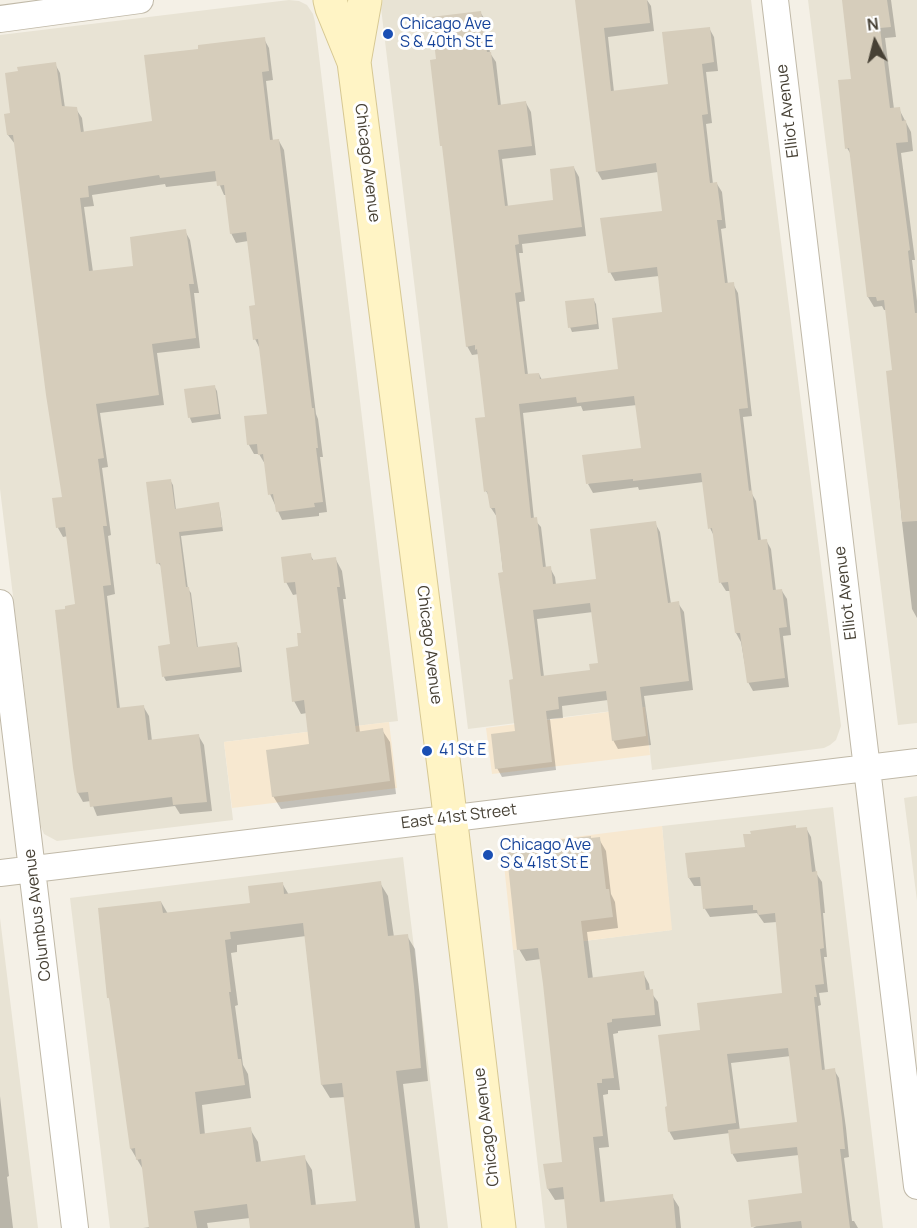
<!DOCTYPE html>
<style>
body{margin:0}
#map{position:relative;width:917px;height:1228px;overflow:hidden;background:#f4f0e6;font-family:Manrope,sans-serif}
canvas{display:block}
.north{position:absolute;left:845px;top:12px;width:60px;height:60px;-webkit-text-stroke:4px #fff;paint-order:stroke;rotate:353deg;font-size:16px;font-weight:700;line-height:24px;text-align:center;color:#474135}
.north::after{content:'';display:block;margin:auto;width:21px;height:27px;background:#474135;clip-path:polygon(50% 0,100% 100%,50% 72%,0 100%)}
</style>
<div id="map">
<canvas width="917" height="1228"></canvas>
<div class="north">N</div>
</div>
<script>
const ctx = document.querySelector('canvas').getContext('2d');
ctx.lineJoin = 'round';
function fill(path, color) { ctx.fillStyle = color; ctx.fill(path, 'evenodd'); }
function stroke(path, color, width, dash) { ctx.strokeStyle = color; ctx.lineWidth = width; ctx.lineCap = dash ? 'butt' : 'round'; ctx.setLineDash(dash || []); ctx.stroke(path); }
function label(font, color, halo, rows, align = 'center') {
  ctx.font = font + ' Manrope,sans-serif'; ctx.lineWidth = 6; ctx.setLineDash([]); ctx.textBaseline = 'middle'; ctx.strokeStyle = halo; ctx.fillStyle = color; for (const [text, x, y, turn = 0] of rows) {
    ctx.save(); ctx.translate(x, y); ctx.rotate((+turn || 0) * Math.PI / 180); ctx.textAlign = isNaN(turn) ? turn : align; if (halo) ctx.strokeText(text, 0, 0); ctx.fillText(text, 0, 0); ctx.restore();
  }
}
const residential = new Path2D(`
 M289,0L299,1L307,5L313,14L315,22L398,721L224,742L233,820L57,841L44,834L41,827L0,489V35Z
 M383,0H751L841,726L836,740L830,745L824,748L652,770L645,707L468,729L381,8Z
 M808,0H917V723L898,725Z
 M917,796V901L904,798Z
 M833,807L883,1228H545L513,950L671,930L662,826Z
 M403,857L448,1228H110L70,898Z
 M0,918L38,1228H0Z`);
const commercial = new Path2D(`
 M645,707L650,755L492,774L486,728Z
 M389,722L397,788L232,808L224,742Z
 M662,826L672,930L513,950L502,846Z`);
const shadow = new Path2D(`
 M577,0H647L651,6L654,31L608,37L614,92L670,85L709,28L714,37L718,71L706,72L712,123L706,124L713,184H717L722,192L726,228L721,229L728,285L733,284L738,293L752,416L743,417L752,494L756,501L761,541L766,540L771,549L776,591H782L787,599L791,635L783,636L789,687L753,691L748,682L741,642L736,633L731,591H726L721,583L715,538L710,528L703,482L639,490L638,487L593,493L588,484L642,449L637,405L583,411L581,406L523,413L534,519L541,527L546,568H550L555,577L556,585L598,580L655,523L660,532L671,604L678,603L684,612L693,690L644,696L651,745L618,749L613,740L608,700L562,706L563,718L550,719L556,770L502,777L497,768L516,732L515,680L497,517L491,508L490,498L486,491L487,418L479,354L472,355L467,346L437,60L480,12L486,21L490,53L496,62L501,106L526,103L531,112L536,155L502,159L508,207L555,201L574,168L579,177L586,236L522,244L523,253H519L525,301L519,302L528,375L539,374L542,380L620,370L664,313L659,276L615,281L610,272L663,212L658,172L602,180L597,171ZM593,612L599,664L591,672L544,677L537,619Z
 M843,0H891L896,37L885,38L894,109H899L911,132L913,151L901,153L915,260H912L917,301V618L912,609L902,522L888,372H894L887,310H884L882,306L874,307L868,297L852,156L847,148L852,80Z
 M264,39L269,48L273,80L266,81L273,141H279L284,150L316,414L318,419L323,457H320L327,512L319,513V516L282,520L270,494L265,464L259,454H254L249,445L245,418L269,415L260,349L255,339L256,306L248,241L236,243L231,233L226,195H224L218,181L166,187L165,184L92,195L94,206L84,207L93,272L135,267L185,231L190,240L199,293H194L200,348L157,353L164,405L100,413L108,467L102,468L111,535L108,536L115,594L107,596L120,709L143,706L149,716L152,741L198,735L204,745L212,811L180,814L175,806L97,816L91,801L83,802L78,793L77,606L68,536L63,537L58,528L63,498L15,144L8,135L12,114L55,64L60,73L65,108L76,109L82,118L84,133L154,122L200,50Z
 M593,299L596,304L599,329L572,332L570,327Z
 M214,386L217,391L221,419L192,423L190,418L186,390Z
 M170,480L173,485L176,510L218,504L220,509L223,531L181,536L188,589L191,593L198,648L236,643L239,648L242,672L166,681L164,677L172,645L162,567L158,563Z
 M310,555L314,561L335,558L342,571L346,599H343L360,733L382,730L390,742L396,794L281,809L273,796L311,746L307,713L301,714L294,701L302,634L298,594L293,595L286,582Z
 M806,828L811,837L816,873L822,882L825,913H823L827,957H824L828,992L819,993L821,1005L818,1006L825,1071L834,1070L839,1078L846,1128L849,1157L844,1158L852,1221H854L858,1228H753L804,1195L799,1155L737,1162L732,1153L730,1133L674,1140L669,1131L702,1032L784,994L777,922L764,923L757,913L710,917L705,909L702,886H694L689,878L747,848L796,829ZM791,1056L799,1123L740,1131L731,1063Z
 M599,839L606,851L611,894L615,902L618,928L587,932L593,979L643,973L649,984L650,991L658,1002L661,1026L618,1031V1033L613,1034L620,1090H608V1094L603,1095L609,1147L599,1148L605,1203L672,1196L679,1207L681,1228H569L566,1199L555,1200L548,1189L564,1163L541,959L526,961L519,949L592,840Z
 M282,883L289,895L380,883L388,896L394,937L407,936L415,949L428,1081L403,1084L420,1228H251L250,1218L207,1223L208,1228H143L151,1227L144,1171L131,1149L112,1003L108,997L161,902L168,914L252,904ZM306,936L322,1085L330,1098L345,1097L357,1202L316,1206L312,1170L304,1157L261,1162L258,1142L250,1129L205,1135L202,1105L251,1098L248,1074L243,1065L235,1006L238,1005L231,953L237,952V945Z
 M0,1096L9,1176L7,1177L13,1228H0Z`);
const building = new Path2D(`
 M575,0H647L650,23L604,28L611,91L668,84L662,32L710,27L714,62L702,64L708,114L702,115L710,183L717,182L722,220H717L725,283L734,282L748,408L739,409L749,491L752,490L758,540L767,539L773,590L782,589L787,627L779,628L785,678L747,683L740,633H735L728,582L719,583L712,528L708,529L701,473L633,481V479L586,484L582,455L641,448L634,396L577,403L576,397L519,404L531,518L537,517L543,567L551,566L553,584L596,579L590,529L656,521L668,603L679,601L689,681L640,687L646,736L612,741L606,691L558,697L559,709L546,711L552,762L495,769L491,734L515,731L509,680L513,679L498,573L503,572L495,508H490L487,491L484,492L475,418L485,417L477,349L475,350V345L466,347L442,146H440L430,60L436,59L431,17L481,11L487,52H491L498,105L526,101L532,146L498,150L505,206L553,200L550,169L574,166L582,227L518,235L519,244L515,245L521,292L515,293L525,374L539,373L540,379L618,369L612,318L662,312L657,267L608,273L600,218L662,211L656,163L596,172ZM590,603L598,663L589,664L590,670L541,676L533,610Z
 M842,0H887L891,27L880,28L890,108L900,107L902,121L906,120L908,142L896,143L910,250L908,251L915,313H917V521L902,522L886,371L892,370L884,300L877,301L876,297H867L849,148L845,149L838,80L851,79Z
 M265,37L269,71L262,72L270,140L279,139L312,408H314L318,448H316L323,502L314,503L315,507L276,512L273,494L268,495L263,454L258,455L257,444L247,445L244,416L267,414L258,339L253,340L249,306L255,305L246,232L230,234L224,185L217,186L215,171L160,178L159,175L88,186L89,197L80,198L89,271L133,266L130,237L186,229L194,284H189L196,338L152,344L159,395L96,404L104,458L98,459L107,526H103L111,585L103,586L117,708L144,705L148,740L199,734L207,802L173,805L172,797L90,807L88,792L77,793L73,768L55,610L65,609V606L75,604L65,527L56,528L52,498L62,497L46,395L13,135H7L4,114L10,113L5,73L18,71L17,67L56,62L62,106L77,107L81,132L152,121L144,55L198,49V45Z
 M594,298L597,324L568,328L565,301Z
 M215,385L219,414L188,418L184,389Z
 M171,479L175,509L219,502L222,527L179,532L186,587H189L197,647L237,642L240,667L162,677L158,646L170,644L160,563L156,564L146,482Z
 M311,553L312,560L336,557L340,587H337L356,732L383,728L390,781L272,797L266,750L309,744L304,700L292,702L286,648L298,646L297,633H301L295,582L284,583L281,557Z
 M796,825V828L807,827L812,872L817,871L824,948L820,949L824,984L815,985L817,997H814L822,1070L835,1068L842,1118L845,1149H840L850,1228H802L801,1221L751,1227L748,1200L802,1193L797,1147L731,1154L728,1130L797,1122L788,1048L727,1054L736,1123L668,1132L665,1107L667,1106L658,1035L700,1030L697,1003L782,993L775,913L758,915L757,910H753V905L703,909L700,877L688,878L685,853L745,847L743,834H751L750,831Z
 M591,836V838L600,837L606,889H609L613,917L581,921L588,978L644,971L646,990L653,989L655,1015L612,1019V1022L607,1023L614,1078L602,1079V1083H597L603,1136L593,1137L600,1202L673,1194L676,1228H567L563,1187L547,1189L543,1164L562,1162L543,984L538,948L517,950L506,846Z
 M381,881L388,936L408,934L414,986L421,1068L396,1071L415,1228H250L247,1204L194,1211L197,1228H149L141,1159L136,1160L135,1148L130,1149L109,998H107L98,908L161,901L163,913L250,903L248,886L283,882L284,894ZM303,923L321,1085L342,1083L356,1201L311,1205L305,1155L256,1162L251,1127L200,1134L195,1092L245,1085L241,1059H238L229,992H231L225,940L231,939L230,932Z`);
const street = new Path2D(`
 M775,0L917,1186
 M0,19L140,0
 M0,603L75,1228
 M0,873L917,762`);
const secondary = new Path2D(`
 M330,0L332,8L354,62L447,790L499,1228
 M354,62L365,0`);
const markers = [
 [388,34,6,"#1a4fb4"],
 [427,751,6,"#1a4fb4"],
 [488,855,6,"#1a4fb4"]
];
const transitNames = [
 ["Chicago Ave",400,25],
 ["S & 40th St E",400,43],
 ["41 St E",439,751],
 ["Chicago Ave",500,846],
 ["S & 41st St E",500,864]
];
const streetNames = [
 ["Elliot Avenue",788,111,-97],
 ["Chicago Avenue",367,163,83],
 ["Elliot Avenue",846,593,-97],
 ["Chicago Avenue",429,645,83],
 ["East 41st Street",459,817,-7],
 ["Columbus Avenue",38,915,-97],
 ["Chicago Avenue",487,1127,-97]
];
fill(residential, '#e8e3d4');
fill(commercial, '#f7e8d0');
fill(shadow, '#0003');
fill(building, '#d6cdbb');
stroke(street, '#c0b9a8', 28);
stroke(secondary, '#d7c893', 35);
stroke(street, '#fff', 26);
stroke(secondary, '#fff4c5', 33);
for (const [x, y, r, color] of markers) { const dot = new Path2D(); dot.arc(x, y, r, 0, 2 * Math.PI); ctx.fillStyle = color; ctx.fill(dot); stroke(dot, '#fff', 2); }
label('16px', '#164399', '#fff', transitNames, 'left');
label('16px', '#474135', '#fff', streetNames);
</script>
